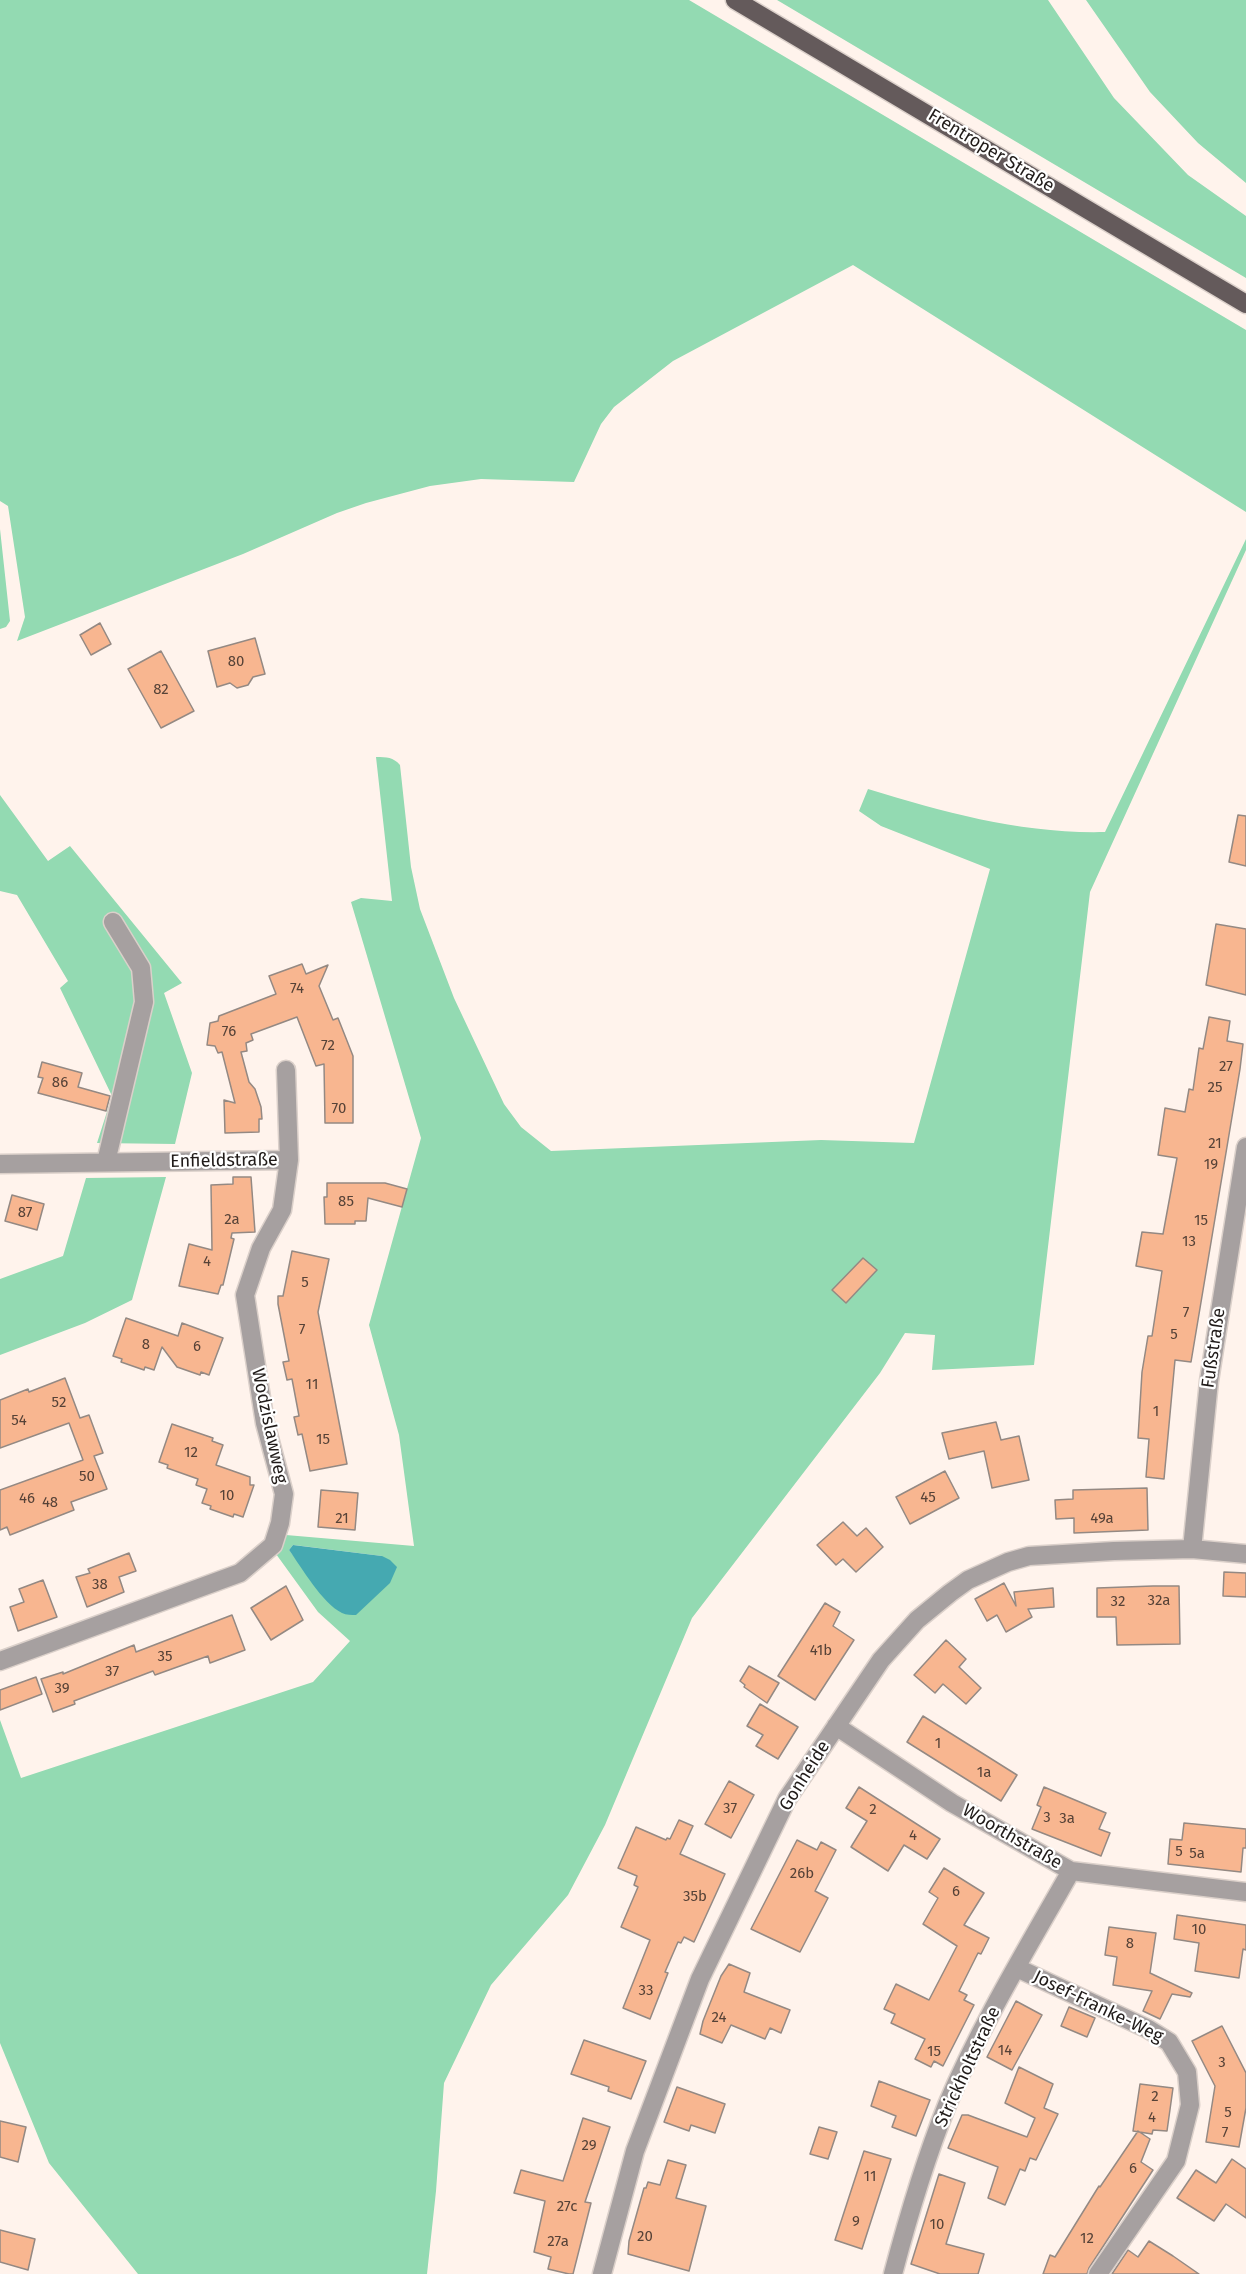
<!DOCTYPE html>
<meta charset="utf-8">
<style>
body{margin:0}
canvas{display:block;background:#fff3ec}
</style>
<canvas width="1246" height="2274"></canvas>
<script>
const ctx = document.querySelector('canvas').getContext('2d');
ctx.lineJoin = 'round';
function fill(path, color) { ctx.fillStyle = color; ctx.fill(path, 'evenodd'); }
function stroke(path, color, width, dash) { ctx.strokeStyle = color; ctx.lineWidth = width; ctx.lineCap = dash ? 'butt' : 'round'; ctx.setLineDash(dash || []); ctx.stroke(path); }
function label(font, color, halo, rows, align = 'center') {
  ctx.font = font + ' "Fira Sans",sans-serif'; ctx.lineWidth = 4.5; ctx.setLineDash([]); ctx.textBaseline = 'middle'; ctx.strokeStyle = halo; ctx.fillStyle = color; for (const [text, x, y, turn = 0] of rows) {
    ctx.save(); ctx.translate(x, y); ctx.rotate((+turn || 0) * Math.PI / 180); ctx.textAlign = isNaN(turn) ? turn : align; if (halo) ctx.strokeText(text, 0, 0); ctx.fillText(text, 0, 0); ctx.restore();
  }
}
const green = new Path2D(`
 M0,0H689L1246,330V512L853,265L673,361L614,407L601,424L574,482L481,479L430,486L366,503L337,513L243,554L17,641L25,617L8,506L0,501Z
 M777,0H1048L1114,98L1188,175L1246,216V278Z
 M1086,0H1246V183L1198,143L1150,92Z
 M0,529L10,621L6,627L0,629Z
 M1246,539V550L1090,892L1034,1365L932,1370L935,1335L905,1333L880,1373L692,1618L605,1825L568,1895L491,1985L444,2083L436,2191L427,2274H138L49,2163L0,2043V1720L21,1778L313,1682L350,1641L318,1612L276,1554L286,1535L414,1546L399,1435L369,1325L421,1138L351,902L361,898L392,901L376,757C387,757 393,757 400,765L411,867L420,909L454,998L504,1104L521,1127L551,1151L821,1140L914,1143L990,869L881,826L859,811L868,789C947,813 1022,834 1105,832ZM293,1545L302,1546L382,1556L329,1602L289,1550Z
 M0,795L48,861L70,846L182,983L164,993L192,1073L175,1144L97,1143L112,1096L60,988L68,981L17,895L0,891Z
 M166,1177L132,1300L85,1323L0,1355V1279L63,1256L86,1178Z`);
const water = new Path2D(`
 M293,1545L382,1556L390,1560L397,1567L390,1583L356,1615C352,1615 346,1615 342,1613C322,1603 302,1568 289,1550Z`);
const building = new Path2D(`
 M100,623L111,644L91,655L80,635Z
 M255,638L265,674L253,677L248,685L237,688L230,683L217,687L208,651Z
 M161,651L194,711L161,728L128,669Z
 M1238,815L1246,816V866L1229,862Z
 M1216,924L1246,929V995L1206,985Z
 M302,964L306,974L328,965L319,986L333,1020L338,1018L353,1056V1123H325L324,1064L316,1066L297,1017L251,1034L253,1040L246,1043L247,1051L241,1052L249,1082L255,1089L261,1107L262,1119H259V1132L225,1133L224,1100L235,1103L222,1052L218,1053L215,1046L207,1045L210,1023L218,1021L219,1016L276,994L269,976Z
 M1209,1017L1230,1021L1227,1041L1243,1044L1240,1069L1191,1362L1175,1360L1164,1479L1146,1477L1149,1439L1138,1438L1142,1372L1148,1336H1152L1162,1271L1136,1266L1142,1232L1163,1234L1177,1158L1158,1155L1165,1108L1185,1112L1189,1089L1193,1090L1199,1048L1203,1049Z
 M42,1062L82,1073L78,1087L110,1096L106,1111L38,1093L43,1078L38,1077Z
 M233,1177H251L255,1232L232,1233L231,1238L234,1239L223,1285H221L218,1294L179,1286L189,1244L212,1250L211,1185L233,1184Z
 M327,1183H385L407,1189L402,1207L368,1198L366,1221H355V1224H325L324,1197H327Z
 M12,1195L44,1204L37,1230L5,1221Z
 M292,1251L329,1259L318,1312L347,1464L310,1471L302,1434L298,1435L294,1417L299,1416L292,1379L287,1380L283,1362L289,1361L278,1304V1296H283Z
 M863,1258L877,1270L846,1303L832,1290Z
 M126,1318L178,1336L182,1323L223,1338L209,1375L201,1372L200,1375L177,1367L162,1347L154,1370L145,1367L144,1370L121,1362L122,1359L113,1356Z
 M65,1378L80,1418L89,1415L103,1453L94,1456L107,1489L71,1502L74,1510L10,1535L7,1527L0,1530V1490L83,1460L69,1423L0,1448V1400L28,1389L29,1392Z
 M996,1422L1001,1440L1019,1436L1029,1480L992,1488L984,1451L949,1459L942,1433Z
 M172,1424L213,1438L212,1441L223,1445L216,1465L250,1477V1485H254L243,1517L234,1514L233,1517L210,1509L211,1506L202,1503L207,1489L196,1485L198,1479L167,1468L168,1465L159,1462Z
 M945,1471L959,1498L910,1524L896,1497Z
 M1147,1488L1148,1530L1074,1533V1518L1056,1519L1055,1500L1073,1499V1490Z
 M321,1490L358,1493L355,1530L318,1527Z
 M843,1522L857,1536L866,1528L883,1547L856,1572L843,1559L836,1565L817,1545Z
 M129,1553L136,1571L119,1577L124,1592L87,1607L76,1577L90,1573L88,1569Z
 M1224,1572L1246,1573V1597L1223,1596Z
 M43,1580L57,1617L18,1631L10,1607L24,1602L19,1589Z
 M1004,1583L1016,1606L1014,1592L1053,1588L1054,1607L1028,1609L1032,1617L1006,1632L997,1615L987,1621L975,1599Z
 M286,1586L303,1620L271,1640L251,1608Z
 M1153,1586H1179L1180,1644L1117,1645L1116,1617H1097V1588Z
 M825,1603L840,1612L833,1626L854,1640L815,1700L778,1676Z
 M232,1615L245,1650L210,1663L208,1656L155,1675L153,1671L74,1701L75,1704L53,1712L41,1679L63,1672V1674L134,1645L136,1652Z
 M946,1640L966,1659L959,1667L981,1688L966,1704L943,1684L935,1693L914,1675Z
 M749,1666L779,1683L767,1703L744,1687L745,1685L740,1681Z
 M36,1677L42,1694L0,1710V1690Z
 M760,1704L798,1727L778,1759L756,1746L763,1735L747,1726Z
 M923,1716L1017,1775L1001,1801L907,1742Z
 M729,1781L754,1795L731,1838L705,1824Z
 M859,1787L940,1839L927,1859L904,1845L888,1871L851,1847L867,1821L846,1808Z
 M1044,1787L1106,1813L1099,1829L1110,1833L1101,1856L1032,1829L1041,1807L1037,1805Z
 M679,1820L693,1826L680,1854L725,1874L694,1942L684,1937L681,1943L678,1942L665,1972L668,1973L650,2019L623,2008L650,1940L621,1927L638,1887L634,1885L637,1876L618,1868L636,1827L666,1840L667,1838L670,1839Z
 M1184,1823L1246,1829V1848H1243L1241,1872L1168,1864L1170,1839L1182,1840Z
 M797,1840L817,1850L821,1842L836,1850L815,1891L828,1898L800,1952L751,1929Z
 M944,1868L984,1893L964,1925L989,1938L981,1954L978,1953L959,1991L967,1995L964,2000L974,2005L943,2066L934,2061L931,2067L915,2059L925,2039L891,2023L895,2014L884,2009L896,1984L929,2000L957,1946L923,1924L938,1898L929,1892Z
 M1177,1915L1246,1925V1950L1243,1949L1239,1978L1195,1971L1199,1943L1174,1939Z
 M1109,1927L1156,1933L1150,1973L1192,1993L1190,1997L1172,1994L1160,2019L1143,2011L1152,1991L1113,1985L1117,1957L1105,1955Z
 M729,1964L750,1973L744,1992L790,2010L781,2033L770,2028L765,2039L731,2025L722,2043L700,2034L703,2021L721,1976Z
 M1016,2001L1042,2015L1012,2070L987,2057Z
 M1069,2007L1095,2018L1087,2037L1061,2026Z
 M1222,2026L1246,2073V2108L1239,2147L1206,2142L1215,2086L1192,2041Z
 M584,2040L646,2061L631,2099L608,2091L609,2087L571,2074Z
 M1019,2067L1053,2084L1044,2108L1058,2114L1036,2160L1030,2158L1025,2171L1020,2169L1005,2205L988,2198L998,2167L948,2148L962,2115H968L1027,2137L1035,2118L1005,2103Z
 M879,2081L930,2100L916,2136L892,2127L896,2116L871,2106Z
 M1140,2084L1173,2088L1167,2131L1153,2130L1152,2134L1133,2131Z
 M677,2087L725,2104L715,2133L691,2125L689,2131L664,2122Z
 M583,2118L610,2127L585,2202L591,2203L573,2274H569L548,2269L551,2257L534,2252L545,2201L514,2193L521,2170L563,2181Z
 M0,2121L26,2127L18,2162L0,2157Z
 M819,2127L837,2132L828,2159L810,2154Z
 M1138,2131L1150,2139L1141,2162L1153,2170L1089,2268L1087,2274H1043L1050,2255L1055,2257L1099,2186L1100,2187Z
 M864,2151L891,2159L862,2249L835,2240Z
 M1232,2159L1246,2169V2218L1226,2204L1214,2221L1177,2198L1196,2170L1216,2183Z
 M668,2160L686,2165L676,2198L706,2206L689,2271L628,2254L629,2241L644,2188H646L648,2182L660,2185Z
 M939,2174L965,2183L946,2244L984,2254L978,2274H940L911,2264Z
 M0,2230L35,2239L28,2270L0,2262Z
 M1149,2241L1173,2256L1199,2274H1112L1128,2250L1138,2257Z`);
const minor = new Path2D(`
 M106,1162L144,1002L141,968L113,922
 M0,1164L289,1160
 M1192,1549L1209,1381L1246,1147
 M0,1661L240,1573L273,1545L280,1523L284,1494L265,1423L245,1295L261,1248L282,1210L289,1160L286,1070
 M836,1726L952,1803L1071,1871L1246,1892
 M1017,1968L1148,2029L1169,2042L1187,2072L1190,2105L1176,2161L1098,2274
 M602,2274L635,2151L700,1979L787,1799L881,1660L917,1620L950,1593L968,1580L1008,1562L1029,1556L1114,1551L1192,1549L1246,1554
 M893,2274C908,2217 925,2160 947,2105C981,2024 1028,1947 1071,1871`);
const major = new Path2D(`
 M735,0L1246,304`);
const numberNames = [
 ["80",236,662],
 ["82",161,690],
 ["74",297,989],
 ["76",229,1032],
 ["72",328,1046],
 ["27",1226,1067],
 ["86",60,1083],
 ["25",1215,1088],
 ["70",339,1109],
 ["21",1215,1144],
 ["19",1211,1165],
 ["85",346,1202],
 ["87",25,1213],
 ["2a",232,1220],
 ["15",1201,1221],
 ["13",1189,1242],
 ["4",207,1262],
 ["5",305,1283],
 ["7",1186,1313],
 ["7",302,1330],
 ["5",1174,1335],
 ["8",146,1345],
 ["6",197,1347],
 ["11",312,1385],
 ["52",59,1403],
 ["1",1156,1412],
 ["54",19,1421],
 ["15",323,1440],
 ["12",191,1453],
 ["50",87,1477],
 ["10",227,1496],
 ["45",928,1498],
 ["46",27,1499],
 ["48",50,1503],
 ["21",342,1519],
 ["49a",1102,1519],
 ["38",100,1585],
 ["32a",1159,1601],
 ["32",1118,1602],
 ["41b",821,1651],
 ["35",165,1657],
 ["37",112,1672],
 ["39",62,1689],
 ["1",938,1744],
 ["1a",984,1773],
 ["37",730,1809],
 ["2",873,1810],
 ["3",1047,1818],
 ["3a",1067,1819],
 ["4",913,1836],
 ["5",1179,1852],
 ["5a",1197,1854],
 ["26b",802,1874],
 ["6",956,1892],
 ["35b",695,1897],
 ["10",1199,1930],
 ["8",1130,1944],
 ["33",646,1991],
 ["24",719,2018],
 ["14",1005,2051],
 ["15",934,2052],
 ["3",1222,2063],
 ["2",1155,2097],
 ["5",1228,2113],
 ["4",1152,2118],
 ["7",1225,2133],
 ["29",589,2146],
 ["6",1133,2169],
 ["11",870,2177],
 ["27c",567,2207],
 ["9",856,2222],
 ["10",937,2225],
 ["20",645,2237],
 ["12",1087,2239],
 ["27a",558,2242]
];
const streetNames = [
 ["Frentroper Straße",991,151,31],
 ["Enfieldstraße",224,1161,-1],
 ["Fußstraße",1214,1348,-82],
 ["Wodzislawweg",269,1426,78],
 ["Gonheide",805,1776,-58],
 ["Woorthstraße",1012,1837,30],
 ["Josef-Franke-Weg",1098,2007,26],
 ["Strickholtstraße",968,2067,-65]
];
fill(green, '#93dab2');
fill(water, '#45a9b1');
fill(building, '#f8b690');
stroke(building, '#948983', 1.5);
stroke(minor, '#dbd0ca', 21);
stroke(major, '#dbd0ca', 21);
stroke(minor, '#a6a0a0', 18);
stroke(major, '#645a5b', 18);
label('15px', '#564237', null, numberNames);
label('18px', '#201b19', '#fff', streetNames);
</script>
